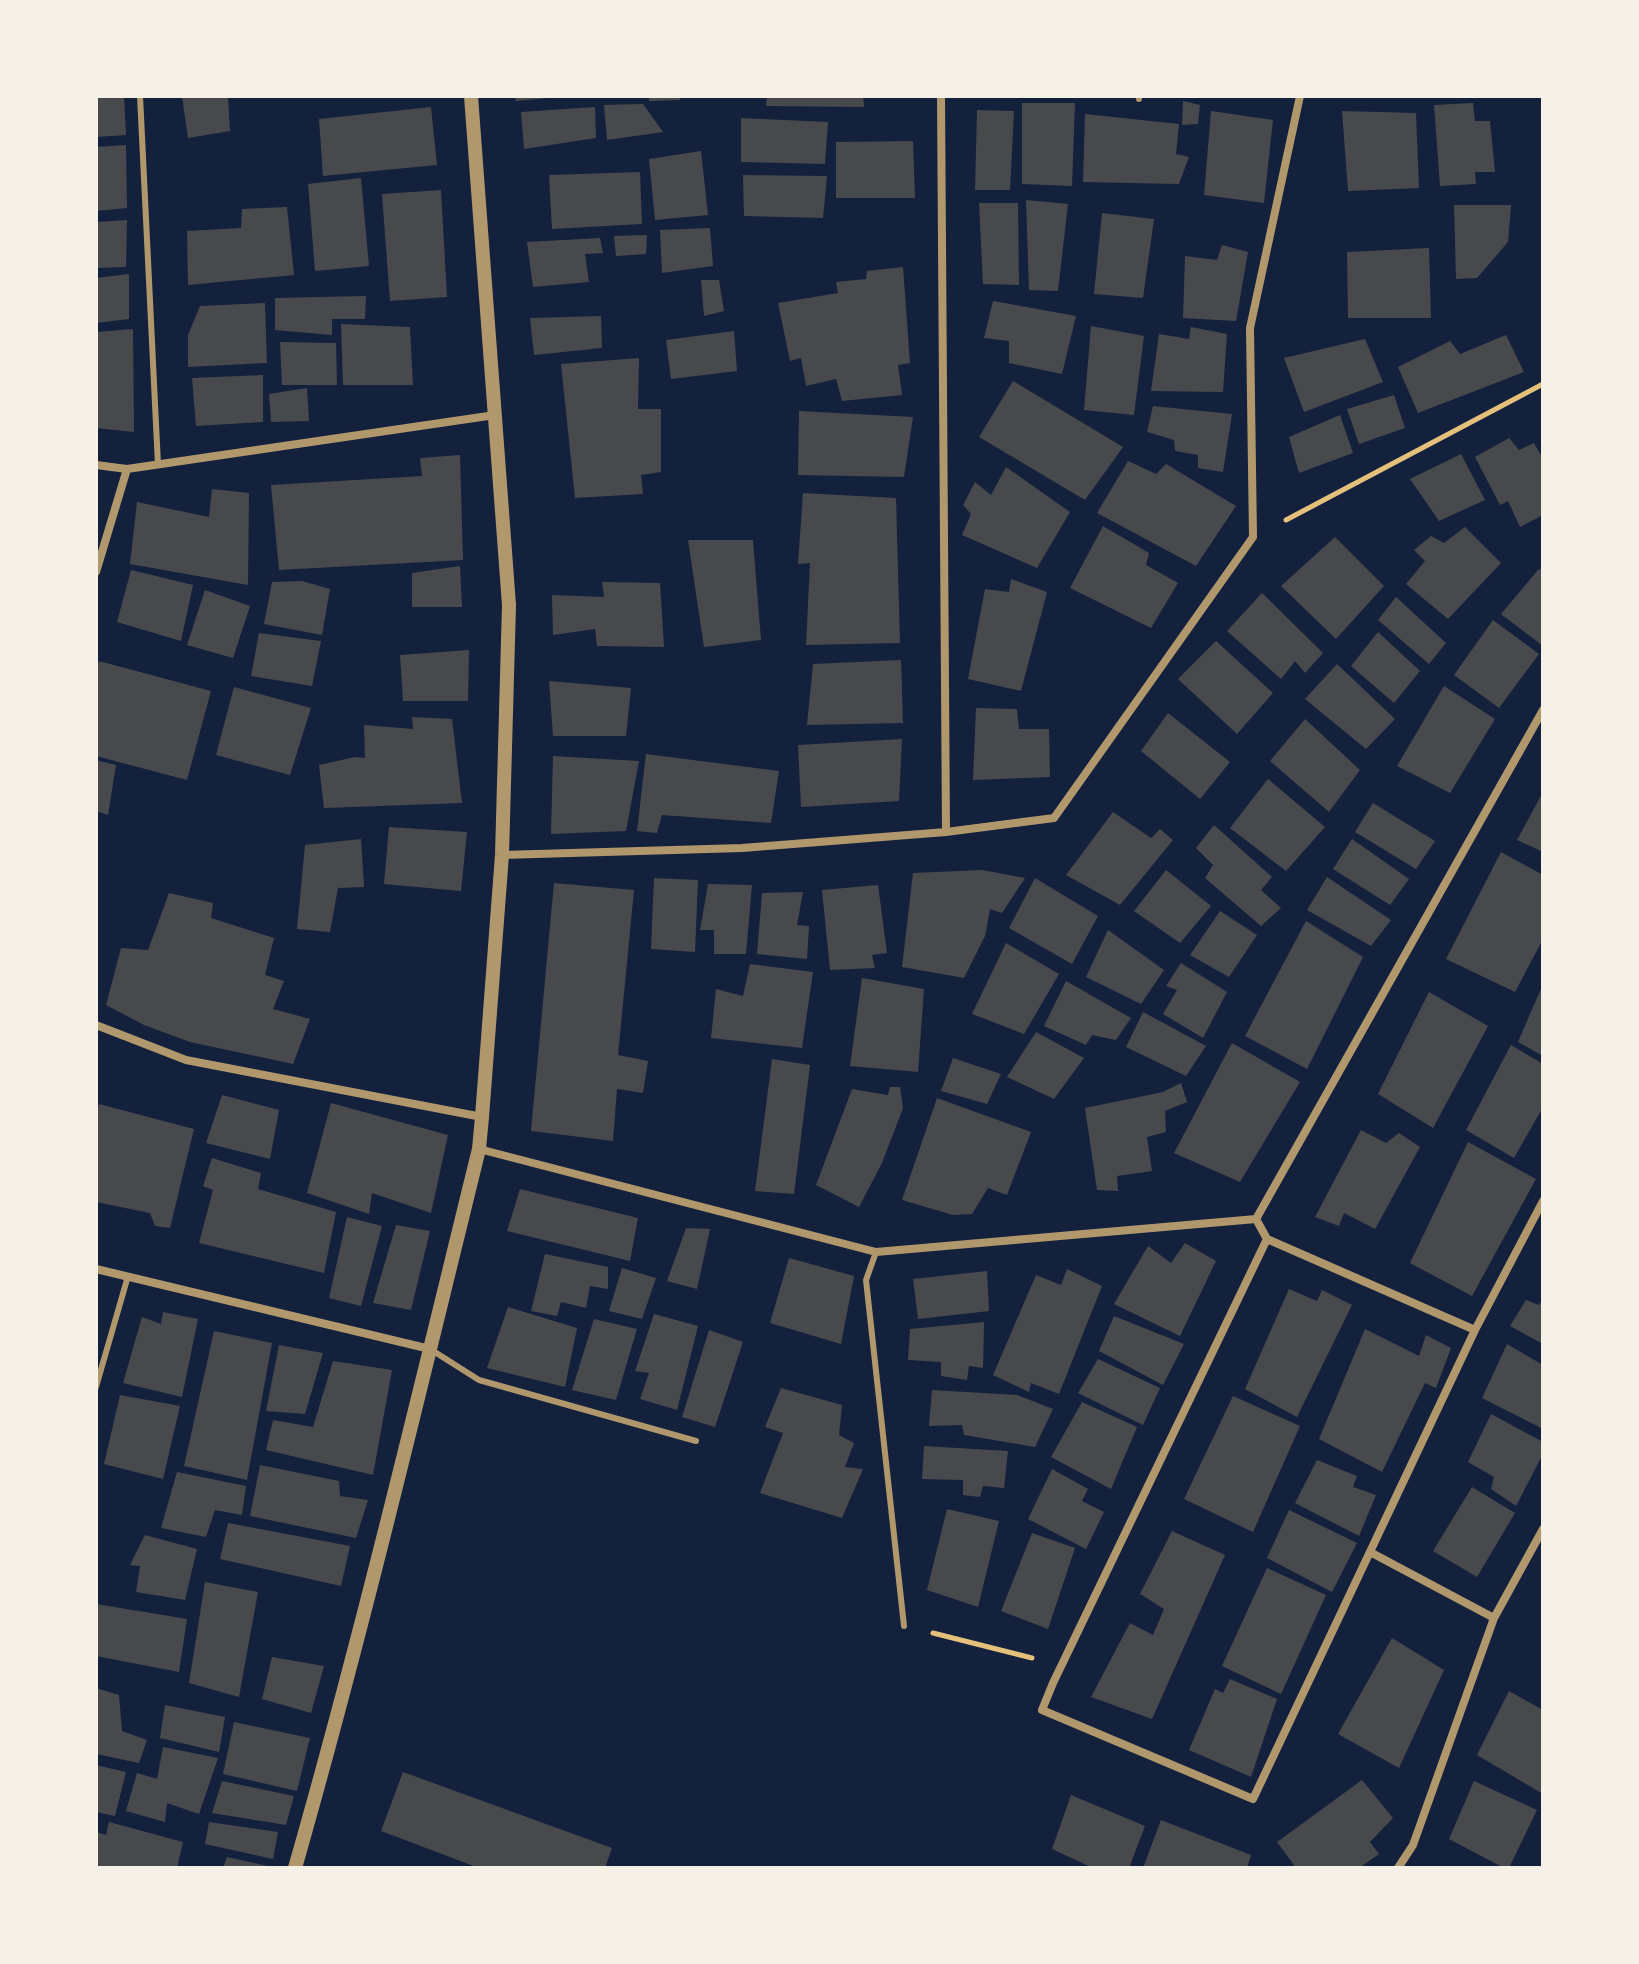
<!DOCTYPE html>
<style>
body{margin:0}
#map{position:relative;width:1639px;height:1964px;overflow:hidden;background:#14213d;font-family:"Archivo Narrow",sans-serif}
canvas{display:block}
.frame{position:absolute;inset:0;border:98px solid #f6f1e7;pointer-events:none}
</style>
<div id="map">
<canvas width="1639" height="1964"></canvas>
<div class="frame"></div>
</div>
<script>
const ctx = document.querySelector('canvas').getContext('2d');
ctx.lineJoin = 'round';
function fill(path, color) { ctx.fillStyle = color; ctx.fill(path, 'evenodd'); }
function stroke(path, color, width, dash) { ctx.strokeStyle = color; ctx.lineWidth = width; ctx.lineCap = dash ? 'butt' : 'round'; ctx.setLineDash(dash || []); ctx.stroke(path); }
const building = new Path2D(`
 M96,96H124L126,135L96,137Z
 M182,96H228L230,131L188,138Z
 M515,96H548V98L516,101Z
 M649,96H681L680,100L649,101Z
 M767,96H863L864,107L766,106Z
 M1183,101L1200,105L1198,124L1182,125Z
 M1022,103H1075L1072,186L1022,184Z
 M1473,103L1475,121H1490L1495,172H1475L1476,184L1440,186L1434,105Z
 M643,104L663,132L607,140L604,105Z
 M431,107L437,165L323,176L319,119Z
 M595,107L596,138L524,149L521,112Z
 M977,110L1014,111L1010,190H975Z
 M1211,111L1273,120L1264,203L1204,195Z
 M1342,111L1416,113L1419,188L1348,191Z
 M1085,114L1179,124L1176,154L1189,157L1179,184L1083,182Z
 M741,118L828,122L825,164L741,162Z
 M913,141L915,198H836V142Z
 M126,145L127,208L96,211V147Z
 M701,151L708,215L655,220L649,159Z
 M640,172L642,224L552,229L549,175Z
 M743,175L827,176L823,218L744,216Z
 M361,178L369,266L315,271L308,184Z
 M441,190L447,297L390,301L382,194Z
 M1026,200L1068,204L1058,291L1029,290Z
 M979,203H1018L1019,285L983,284Z
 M1454,205H1511L1508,242L1477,278L1456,279Z
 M287,207L294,275L188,285L187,231L241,228L242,209Z
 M1102,213L1154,219L1143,298L1094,294Z
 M127,220L126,267L96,268V222Z
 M710,228L713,266L662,273L660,230Z
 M647,235L646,254L616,256L614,236Z
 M600,238L603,253L585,254L589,282L533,287L527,242Z
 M1222,245L1248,252L1236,321L1183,318L1185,256L1217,260Z
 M1429,248L1431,318H1348L1347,252Z
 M903,267L910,363L898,365L902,395L842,401L836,379L806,386L801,358L790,361L778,303L838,293L836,282L866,279L867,271Z
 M129,274V319L96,323V278Z
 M701,280H719L724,311L704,316Z
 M366,296L365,319H332V335L275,330V298Z
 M993,301L1076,316L1062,374L1009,363V341L984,338Z
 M265,303L267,363L188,367V335L200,306Z
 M601,316L602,348L534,355L530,318Z
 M341,324L410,327L413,385H343Z
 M1091,326L1144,336L1134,415L1084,410Z
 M1191,327L1227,334L1223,392L1151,391L1159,334L1189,339Z
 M133,329L134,432L96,428V332Z
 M734,331L737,371L671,379L666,340Z
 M1506,335L1524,372L1418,413L1398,367L1450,341L1460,354Z
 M1365,339L1383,382L1304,412L1284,358Z
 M280,342L336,343L337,385H282Z
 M639,358L638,409H661V472L641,475L643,494L575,498L561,364Z
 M263,375V422L196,426L192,378Z
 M1013,381L1123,447L1085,500L979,437Z
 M307,388L309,421L271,422L269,394Z
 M1394,395L1405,428L1359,444L1347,409Z
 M1153,406L1232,414L1223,472L1198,468V455L1175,451L1174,440L1147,432Z
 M799,411L913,417L904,477L798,475Z
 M1340,415L1353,453L1299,473L1289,437Z
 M1509,438L1519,450L1534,443L1543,459V515L1520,527L1508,501L1500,505L1475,457Z
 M1461,454L1485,500L1439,521L1410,479Z
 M460,455L463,560L279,570L271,485L422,476L420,458Z
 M1128,461L1156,474L1166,464L1236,506L1196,566L1097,513Z
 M1006,467L1070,512L1037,568L962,535L971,514L963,505L975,482L991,495Z
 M212,489L249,493L248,585L130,564L137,502L209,517Z
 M803,493L896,498L900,643L806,645L810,563L798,564Z
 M1103,526L1149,553L1146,565L1178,583L1151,628L1070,588Z
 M1465,527L1501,563L1448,619L1406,584L1425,561L1414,550L1431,536L1444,543Z
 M1335,537L1384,586L1336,639L1281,586Z
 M688,540H753L761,640L704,647Z
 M460,566L462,607H412V573Z
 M1543,568V646L1501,614L1538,570Z
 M131,570L193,585L181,641L117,622Z
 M1011,579L1047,592L1021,691L968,679L985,589L1009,592Z
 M302,581L330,589L322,635L264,624L272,582Z
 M602,582L660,583L664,647L597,646L595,629L553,635L552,595L604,597Z
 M205,590L250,606L233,658L187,645Z
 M1262,593L1323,653L1305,673L1295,661L1281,679L1227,631Z
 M1396,597L1446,643L1429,664L1378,620Z
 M1493,620L1539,654L1499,708L1454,675Z
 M1378,632L1420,671L1394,703L1351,666Z
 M259,633L321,641L312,686L251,676Z
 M1216,641L1273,693L1237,734L1178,679Z
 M469,650L468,701H403L400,655Z
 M901,660L903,723L807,725L813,664Z
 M99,661L211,691L187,780L96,756V670Z
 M1337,664L1395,719L1366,749L1305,699Z
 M549,681L631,688L626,736H553Z
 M1444,686L1495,719L1450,793L1397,766Z
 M234,687L311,708L290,775L216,755Z
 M976,708L1017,709L1019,729H1049L1050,777L973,780Z
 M1168,713L1230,762L1200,799L1141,751Z
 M412,717L452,719L462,803L324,808L319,765L355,757L365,758L364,725L413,729Z
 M1305,719L1360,770L1329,812L1270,761Z
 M902,739L899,801L801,807L798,745Z
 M646,754L779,771L771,823L662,815L657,833L637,831Z
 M553,756L639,761L626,831L551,834Z
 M96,760L116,765L108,815L96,811Z
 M1268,779L1325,827L1286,871L1230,828Z
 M1543,792V852L1517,840Z
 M1373,803L1435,841L1416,869L1355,832Z
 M1113,812L1151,838L1160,829L1173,840L1120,905L1066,875Z
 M1214,825L1272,877L1261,890L1281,908L1261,926L1205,878L1213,865L1196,848Z
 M389,827L467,832L461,891L384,884Z
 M361,839L364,887L338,888L330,932L297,929L305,845Z
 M1352,839L1409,879L1390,905L1333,869Z
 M1501,852L1543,875V939L1515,992L1446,959Z
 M982,870L1025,878L1002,913L990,909L985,936L964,978L902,967L913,873Z
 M1166,870L1211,906L1180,943L1134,911Z
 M1327,877L1391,920L1371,946L1307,910Z
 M654,878L698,880L695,952L651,949Z
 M1035,878L1098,916L1072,964L1009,928Z
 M554,883L634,890L618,1055L648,1061L643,1093L617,1089L613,1141L531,1131Z
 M708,884L752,885L746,954H714V930H700Z
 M878,885L887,953L872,955L875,968L830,970L822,890Z
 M803,892L797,925L809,926L807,959L757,954L762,893Z
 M169,893L213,903L211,918L274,938L265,975L284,981L273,1009L310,1019L293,1064L190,1042L144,1025L106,1005L121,948L148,950Z
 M1220,911L1257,935L1229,977L1190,955Z
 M1306,921L1363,957L1307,1069L1245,1036Z
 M1108,930L1164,970L1141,1004L1086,977Z
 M1006,943L1059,974L1024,1034L972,1014Z
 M1181,963L1227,992L1203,1038L1163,1014L1177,990L1166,986Z
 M750,964L813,972L802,1048L711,1038L716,989L743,996Z
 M862,978L924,989L918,1072L850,1066Z
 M1066,981L1131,1018L1116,1040L1092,1035L1086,1045L1044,1026Z
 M1543,984V1056L1518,1042Z
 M1429,992L1488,1026L1433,1128L1378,1094Z
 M1143,1012L1206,1046L1186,1076L1126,1047Z
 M1036,1032L1084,1058L1054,1099L1007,1077Z
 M1232,1043L1300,1082L1240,1182L1174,1153Z
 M1511,1045L1543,1064V1107L1514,1158L1466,1130Z
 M953,1058L1001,1074L987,1104L941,1091Z
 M772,1059L810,1065L794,1194L755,1191Z
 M1181,1083L1187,1102L1165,1111L1166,1132L1147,1137L1152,1171L1117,1176L1118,1191L1097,1190L1085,1108L1163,1092Z
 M890,1087H900L903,1108L882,1163L859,1207L816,1185L852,1089L888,1095Z
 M222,1095L279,1110L270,1159L206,1143Z
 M937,1098L1031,1132L1007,1195L988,1188L972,1214L953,1215L902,1200Z
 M331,1103L448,1135L431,1213L372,1193L369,1214L307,1193Z
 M99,1104L194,1129L170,1228L155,1226L150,1213L96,1202V1116Z
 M1361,1130L1386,1143L1399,1133L1420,1147L1375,1229L1344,1213L1339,1226L1315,1217Z
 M1468,1142L1536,1179L1472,1296L1410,1263Z
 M212,1158L261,1173L258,1189L336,1212L324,1273L199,1243L213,1190L203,1186Z
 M520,1189L638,1218L630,1261L507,1231Z
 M347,1217L382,1226L361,1306L329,1298Z
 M396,1225L430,1231L411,1310L373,1303Z
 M686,1228L710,1229L697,1289L667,1281Z
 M1185,1243L1216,1261L1180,1336L1114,1304L1148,1246L1171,1263Z
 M545,1254L608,1267V1289L590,1286L586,1308L561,1302L557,1316L531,1311Z
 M789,1258L854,1276L841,1344L770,1323Z
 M622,1268L656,1278L642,1319L609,1311Z
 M1067,1269L1102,1286L1059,1394L1031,1383L1029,1392L993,1375L1036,1275L1061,1285Z
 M987,1271L989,1311L918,1319L913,1279Z
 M1289,1289L1317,1301L1322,1290L1352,1305L1297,1417L1245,1389Z
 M1543,1299V1344L1510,1326L1526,1300L1539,1305Z
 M508,1307L577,1328L565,1387L487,1368Z
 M163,1312L198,1319L182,1397L123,1383L142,1317L161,1324Z
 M654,1314L698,1326L677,1410L640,1399L649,1373L635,1371Z
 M1114,1316L1184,1344L1163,1385L1099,1351Z
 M594,1319L637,1329L616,1400L572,1390Z
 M984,1322L983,1368L969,1366L967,1380L941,1376V1362L908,1360L910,1329Z
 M1365,1329L1419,1356L1426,1335L1451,1348L1436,1388L1425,1383L1382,1472L1319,1439Z
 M709,1330L743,1342L715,1427L682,1417Z
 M214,1331L272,1343L247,1480L184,1466Z
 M1507,1344L1543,1365V1429L1482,1398Z
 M279,1345L323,1353L305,1414L266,1411Z
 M1098,1359L1160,1388L1143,1425L1078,1393Z
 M333,1361L392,1370L373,1475L266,1450L273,1420L313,1427Z
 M781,1388L842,1405L839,1435L854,1443L845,1467L863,1469L842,1518L760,1493L783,1433L765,1427Z
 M932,1390L1017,1395L1053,1409L1035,1447L964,1435L962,1425L929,1426Z
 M120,1395L180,1406L163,1479L104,1464Z
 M1233,1396L1300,1426L1253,1532L1184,1499Z
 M1082,1402L1137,1427L1111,1489L1051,1457Z
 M1491,1414L1543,1442V1454L1516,1506L1491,1489L1494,1477L1468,1462Z
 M924,1446L1008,1451L1004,1488L983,1486L980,1497L963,1495V1480L922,1479Z
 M1317,1460L1357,1476L1353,1487L1376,1495L1359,1536L1295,1503Z
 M260,1465L339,1481L340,1496L368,1500L356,1538L250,1516Z
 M1052,1469L1088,1489L1082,1501L1104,1512L1086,1549L1028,1519Z
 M177,1472L246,1486L242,1515L215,1510L206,1537L161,1528Z
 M1472,1487L1515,1513L1477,1577L1433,1551Z
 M947,1509L999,1521L978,1607L927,1590Z
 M1289,1510L1357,1543L1332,1592L1267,1558Z
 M228,1523L350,1546L341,1586L220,1559Z
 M1172,1531L1225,1555L1152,1719L1091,1697L1130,1623L1153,1635L1164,1609L1140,1594Z
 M1032,1533L1075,1548L1048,1629L1001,1611Z
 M145,1535L197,1549L185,1600L136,1592L140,1566L130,1565Z
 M1267,1568L1326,1595L1281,1694L1222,1666Z
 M205,1582L258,1592L239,1697L189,1683Z
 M96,1604L187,1619L179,1672L96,1656Z
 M1392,1638L1444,1670L1399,1768L1338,1734Z
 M272,1657L324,1666L311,1713L262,1699Z
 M1230,1679L1277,1699L1251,1777L1189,1750L1215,1689L1223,1693Z
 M96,1688L119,1695L122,1731L147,1740L139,1763L96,1754Z
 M1509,1691L1543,1710V1794L1477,1755Z
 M165,1705L225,1717L219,1752L160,1738Z
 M234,1722L310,1738L297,1791L223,1774Z
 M163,1747L218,1758L199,1814L167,1803L165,1822L126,1811L137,1773L157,1779Z
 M96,1765L126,1772L115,1816L96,1812Z
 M403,1772L612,1848L605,1868H479L381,1831Z
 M1362,1780L1393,1818L1370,1842L1379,1854L1359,1868H1291L1294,1865L1277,1842Z
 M222,1781L294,1796L286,1825L212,1813Z
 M1474,1781L1537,1810L1509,1868H1504L1449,1839Z
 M1071,1795L1145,1826L1129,1868H1093L1052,1849Z
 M1161,1820L1251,1855L1247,1868H1143Z
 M109,1822L183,1842L177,1868H96V1832L106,1835Z
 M209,1822L278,1832L273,1859L205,1844Z
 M227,1857L272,1867V1868H223Z`);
const path = new Path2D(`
 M1286,520L1543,384
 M933,1633L1032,1658`);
const service = new Path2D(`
 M140,96L158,465
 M1139,99V96
 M876,1252L866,1280L904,1626
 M430,1349L479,1380L696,1441
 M96,1387L128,1276`);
const minor = new Path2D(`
 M941,96L946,832
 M96,465L127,469L495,415
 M96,572L127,469
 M502,855L742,848L946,832L1054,818L1253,537L1250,328L1300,96
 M96,1025L186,1060L482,1117
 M479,1149L876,1252L1256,1219L1267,1239L1475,1330
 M1256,1219L1543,710
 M1267,1239L1053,1683L1042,1710L1253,1799L1475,1330L1543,1201
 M96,1269L430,1349
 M1370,1552L1494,1618
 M1398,1868L1413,1845L1494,1618L1543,1529`);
const tertiary = new Path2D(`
 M295,1868C363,1630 420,1389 479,1149L482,1117L502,855L509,605L471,96`);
fill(building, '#48494c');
stroke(path, '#e5c07b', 5);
stroke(service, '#b1986c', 6);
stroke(minor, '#b1986c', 8);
stroke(tertiary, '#b1986c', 14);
</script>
